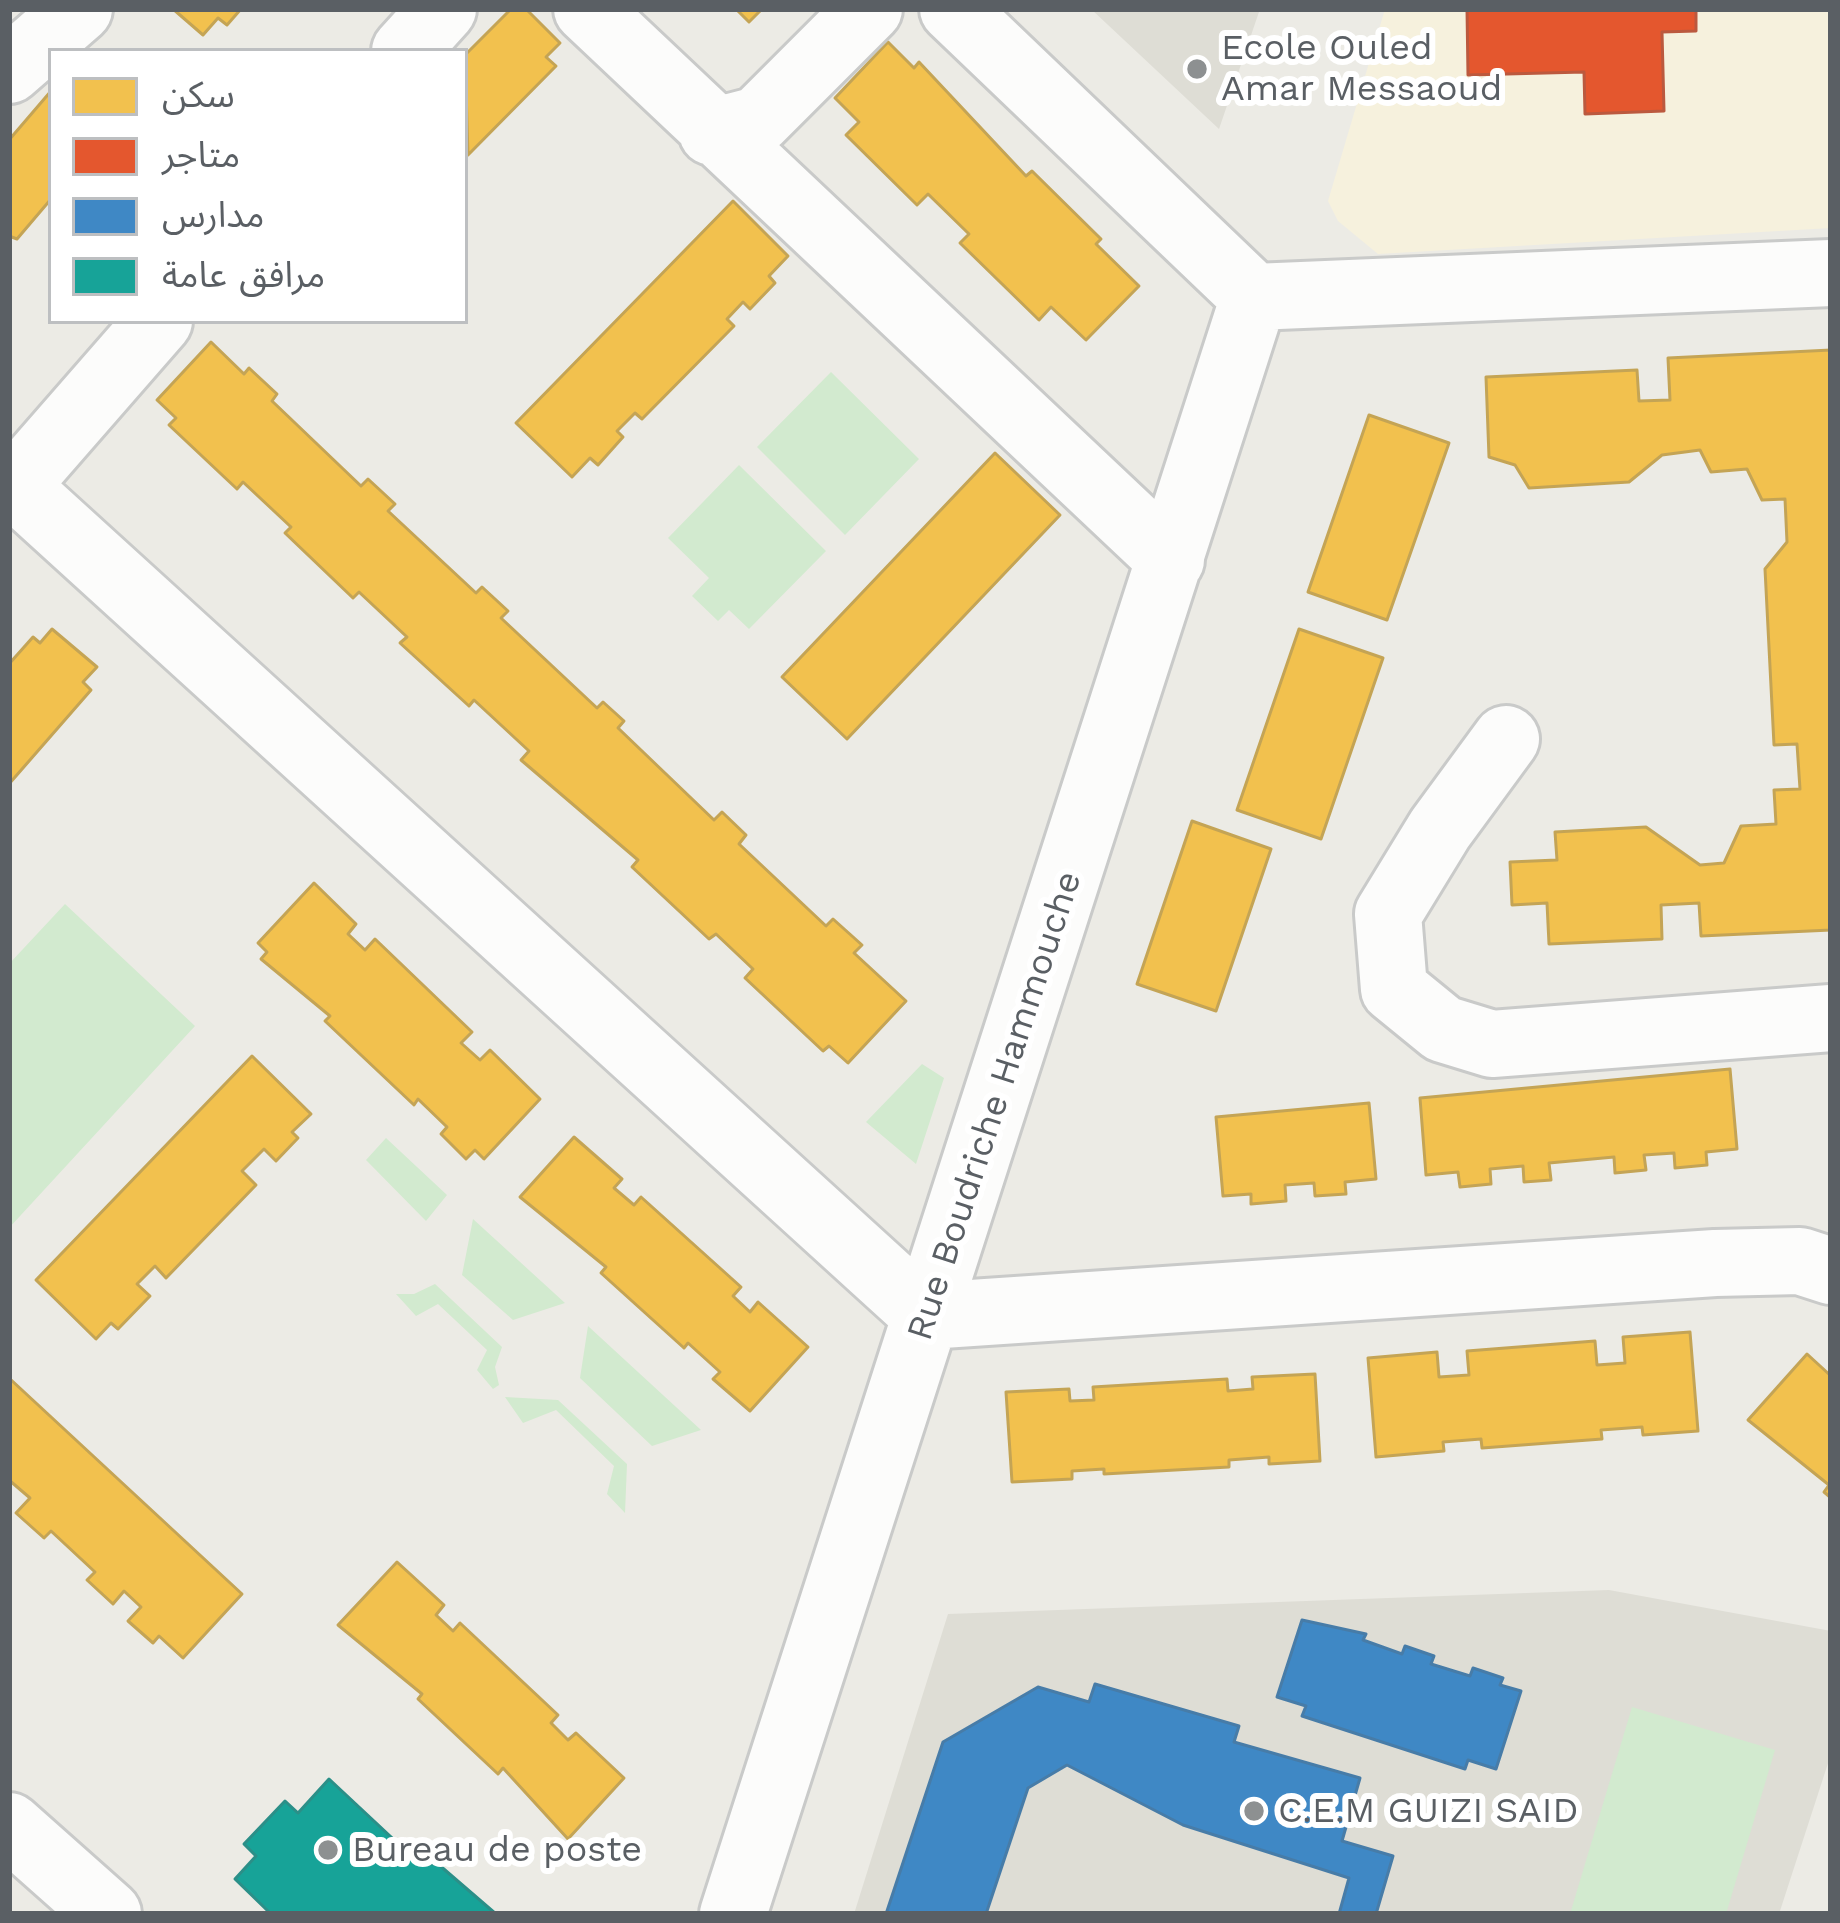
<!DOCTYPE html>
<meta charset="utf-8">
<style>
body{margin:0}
#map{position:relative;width:1840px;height:1923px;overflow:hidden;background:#ecebe5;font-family:"Work Sans","Noto Sans Arabic",sans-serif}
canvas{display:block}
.frame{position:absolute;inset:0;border:12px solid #5a5f64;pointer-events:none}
.legend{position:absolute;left:48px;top:48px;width:420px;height:276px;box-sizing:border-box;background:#fff;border:3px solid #bdbfc1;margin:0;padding:15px 21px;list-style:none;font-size:36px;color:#5a5f64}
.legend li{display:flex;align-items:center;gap:24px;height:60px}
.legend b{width:60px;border:3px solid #bdbfc1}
</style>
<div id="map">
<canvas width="1840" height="1923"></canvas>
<div class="frame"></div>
<ul class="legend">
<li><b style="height:33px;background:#f2c14e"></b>سكن</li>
<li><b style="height:33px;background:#e4572e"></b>متاجر</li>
<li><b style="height:33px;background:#3f88c5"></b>مدارس</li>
<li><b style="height:33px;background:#17a398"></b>مرافق عامة</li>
</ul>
</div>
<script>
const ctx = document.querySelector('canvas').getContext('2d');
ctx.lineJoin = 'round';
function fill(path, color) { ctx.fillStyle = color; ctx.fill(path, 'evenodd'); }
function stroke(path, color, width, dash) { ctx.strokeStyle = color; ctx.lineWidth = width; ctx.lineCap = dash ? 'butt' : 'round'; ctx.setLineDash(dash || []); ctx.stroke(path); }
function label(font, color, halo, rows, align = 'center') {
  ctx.font = font + ' "Work Sans",sans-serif'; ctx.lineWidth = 12; ctx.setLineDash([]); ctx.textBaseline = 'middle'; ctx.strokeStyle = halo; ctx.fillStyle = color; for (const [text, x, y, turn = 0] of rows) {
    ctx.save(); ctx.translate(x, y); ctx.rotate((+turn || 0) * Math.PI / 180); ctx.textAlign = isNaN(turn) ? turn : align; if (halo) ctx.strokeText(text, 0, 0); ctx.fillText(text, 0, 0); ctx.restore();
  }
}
const commercial = new Path2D(`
 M1385,9H1831V228L1378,254L1338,221L1328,201Z`);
const education = new Path2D(`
 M1091,9H1260L1219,129Z
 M1609,1590L1831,1631V1754L1779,1914H854L948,1614Z`);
const green = new Path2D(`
 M831,372L919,459L845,535L757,447Z
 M739,465L826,551L749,629L729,610L718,621L692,596L709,578L668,538Z
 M65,904L195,1026L9,1228V964Z
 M922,1064L944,1078L916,1164L866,1122Z
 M386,1138L447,1195L426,1221L366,1160Z
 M473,1219L565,1303L513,1320L462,1275Z
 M435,1284L502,1347L495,1367L499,1385L493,1389L477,1370L487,1350L438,1304L416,1316L396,1294H414Z
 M588,1326L701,1430L652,1446L580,1378Z
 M505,1397L558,1400L627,1464L625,1513L607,1494L614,1466L556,1410L523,1423Z
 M1632,1707L1775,1750L1726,1914H1570Z`);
const homes = new Path2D(`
 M173,9H241L227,25L218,18L203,35Z
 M511,9H526L560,43L546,57L556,66L468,155L465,55Z
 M736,9H762L749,22Z
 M888,42L914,68L919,62L1026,176L1032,171L1101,239L1096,244L1139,286L1086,340L1051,307L1039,320L960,243L969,234L928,194L917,205L846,135L859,122L835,98Z
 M51,91V199L17,239L9,236V140Z
 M733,201L788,256L769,276L775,283L750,309L743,302L727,319L734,326L642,419L635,413L617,431L623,437L598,465L590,458L572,477L516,423Z
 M211,342L244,374L249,368L277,394L272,401L361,486L368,479L395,504L388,511L476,593L482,587L508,611L501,618L597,708L603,702L624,721L618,728L714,820L722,812L746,835L739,844L826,926L833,919L862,945L854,953L906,1001L848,1063L829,1046L823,1051L745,978L753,969L716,934L709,939L632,867L638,860L521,760L529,751L474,700L469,706L400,643L407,637L359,592L353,598L285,533L291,527L243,482L237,489L169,425L176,418L157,400Z
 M1831,350V930L1701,936L1699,903L1661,905L1662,939L1549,944L1547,903L1512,905L1510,862L1557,860L1555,832L1646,827L1700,865L1724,863L1741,826L1776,824L1774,790L1800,789L1797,744L1774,745L1765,569L1787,542L1785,499L1762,500L1747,469L1711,472L1700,450L1662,455L1629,482L1529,488L1515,465L1489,457L1486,377L1637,370L1639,401L1670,400L1668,358Z
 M1369,415L1449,443L1387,620L1308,592Z
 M995,453L1060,515L847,739L782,677Z
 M52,629L97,667L83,682L91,690L9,784V664L33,637L40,643Z
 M1299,629L1383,658L1321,839L1237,810Z
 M1192,821L1271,849L1216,1011L1137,984Z
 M314,883L356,924L348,934L365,950L375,939L472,1032L461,1043L480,1060L490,1050L540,1099L484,1159L475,1150L466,1159L441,1134L447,1127L418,1099L414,1105L325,1021L330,1016L261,959L267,952L258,943Z
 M252,1056L311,1114L292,1132L298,1138L276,1161L264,1149L242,1171L256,1185L166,1278L155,1266L137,1284L150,1296L118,1329L111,1323L96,1339L36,1280Z
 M1730,1069L1737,1149L1706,1152L1707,1165L1675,1168L1674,1153L1644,1155L1646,1170L1615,1173L1614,1157L1549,1163L1551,1180L1524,1182L1523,1166L1490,1169L1491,1184L1460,1187L1458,1172L1426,1175L1420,1098Z
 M1369,1103L1376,1179L1345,1182L1346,1194L1315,1196L1314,1183L1285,1185L1286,1201L1251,1204V1194L1223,1196L1216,1117Z
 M574,1137L622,1179L614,1188L634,1205L641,1197L741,1287L733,1296L750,1312L758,1302L808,1347L750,1411L713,1379L720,1372L688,1343L684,1348L601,1273L606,1267L520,1197Z
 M1690,1332L1698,1431L1643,1435L1642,1427L1601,1430L1602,1439L1482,1448L1481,1439L1443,1442L1444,1451L1376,1457L1368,1358L1437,1352L1439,1377L1469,1375L1467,1351L1595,1341L1597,1365L1625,1363L1623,1337Z
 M1807,1354L1831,1376V1498L1824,1492L1829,1485L1748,1420Z
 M1315,1374L1320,1461L1269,1464V1457L1229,1460V1467L1104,1474V1469L1072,1471V1479L1012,1482L1006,1392L1069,1389L1070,1401L1094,1400L1093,1387L1227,1379L1228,1391L1253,1389L1252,1377Z
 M9,1378L242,1594L183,1658L159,1636L153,1643L128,1621L141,1607L124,1591L113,1604L87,1580L95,1572L51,1531L44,1538L16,1513L30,1498L9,1480Z
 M397,1562L444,1605L436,1615L453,1631L460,1623L558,1715L551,1723L568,1740L576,1733L624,1778L568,1839L503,1768L498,1774L418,1699L422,1694L338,1625Z`);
const shops = new Path2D(`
 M1467,9H1696V31L1662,32L1664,111L1585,114L1584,72L1468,75Z`);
const schools = new Path2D(`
 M1302,1620L1366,1634L1363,1640L1402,1654L1405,1646L1434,1656L1431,1664L1470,1676L1473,1668L1503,1678L1500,1685L1521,1691L1496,1769L1468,1760L1465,1769L1302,1716L1306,1706L1277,1697Z
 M1095,1684L1239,1726L1234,1742L1360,1778L1342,1841L1393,1856L1376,1914H1339L1349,1878L1183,1825L1067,1765L1028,1788L986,1914H886L943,1742L1038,1687L1089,1702Z`);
const public = new Path2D(`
 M329,1779L420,1864H438L496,1914H271L235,1879L256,1856L244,1844L285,1801L298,1813Z`);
const minor = new Path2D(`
 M587,9L1171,560
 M953,9L1254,297L1831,273
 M405,51L443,9
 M9,70L79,9
 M712,132L758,120L869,9
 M15,486L927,1316L1715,1263L1800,1261L1831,1271
 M9,493L159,321
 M1506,739L1440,829L1388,914L1394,989L1443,1029L1492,1044L1831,1018
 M9,1826L108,1914
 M733,1914L1254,297`);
const markers = [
 [1197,69,12,"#8d9091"],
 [1254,1811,12,"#8d9091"],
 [328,1850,12,"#8d9091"]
];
const poiNames = [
 ["Ecole Ouled",1221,48],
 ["Amar Messaoud",1221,89],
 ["C.E.M GUIZI SAID",1278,1811],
 ["Bureau de poste",352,1850]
];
const streetNames = [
 ["Rue Boudriche Hammouche",995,1106,-72]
];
fill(commercial, '#f6f1dd');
fill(education, '#deddd5');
fill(green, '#d2eacf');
fill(homes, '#f2c14e');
stroke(homes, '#c4a455', 3);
fill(shops, '#e4572e');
stroke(shops, '#bb593e', 3);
fill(schools, '#3f88c5');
stroke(schools, '#477ca8', 3);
fill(public, '#17a398');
stroke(public, '#2b8f88', 3);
stroke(minor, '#c9cac9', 72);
stroke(minor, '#fcfcfb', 66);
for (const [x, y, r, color] of markers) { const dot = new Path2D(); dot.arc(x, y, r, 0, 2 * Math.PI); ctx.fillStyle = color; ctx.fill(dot); stroke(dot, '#fff', 4.5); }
label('36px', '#5a5f64', '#fff', poiNames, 'left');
label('36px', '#5a5f64', '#fff', streetNames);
</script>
